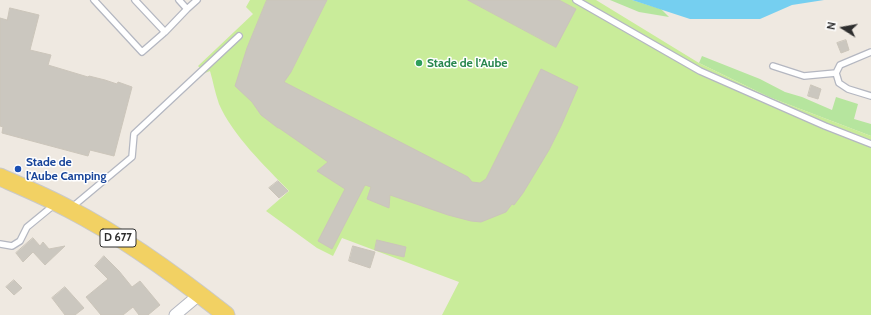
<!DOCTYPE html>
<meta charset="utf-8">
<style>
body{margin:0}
#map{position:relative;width:871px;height:315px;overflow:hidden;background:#efe9e1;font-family:Cabin,sans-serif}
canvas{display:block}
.north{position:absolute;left:823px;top:8px;width:40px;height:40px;-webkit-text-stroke:3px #fff;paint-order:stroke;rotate:281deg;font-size:11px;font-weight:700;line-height:16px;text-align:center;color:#2e2e2e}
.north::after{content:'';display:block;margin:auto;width:14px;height:18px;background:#2e2e2e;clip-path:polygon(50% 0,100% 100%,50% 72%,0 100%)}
</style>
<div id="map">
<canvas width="871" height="315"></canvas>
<div class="north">N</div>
</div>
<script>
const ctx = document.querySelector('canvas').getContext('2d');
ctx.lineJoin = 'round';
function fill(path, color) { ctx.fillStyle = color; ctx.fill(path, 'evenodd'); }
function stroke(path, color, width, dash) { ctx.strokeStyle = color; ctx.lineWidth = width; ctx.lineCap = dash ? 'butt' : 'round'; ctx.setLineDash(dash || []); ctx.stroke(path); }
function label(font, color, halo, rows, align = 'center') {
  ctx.font = font + ' Cabin,sans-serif'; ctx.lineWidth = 3; ctx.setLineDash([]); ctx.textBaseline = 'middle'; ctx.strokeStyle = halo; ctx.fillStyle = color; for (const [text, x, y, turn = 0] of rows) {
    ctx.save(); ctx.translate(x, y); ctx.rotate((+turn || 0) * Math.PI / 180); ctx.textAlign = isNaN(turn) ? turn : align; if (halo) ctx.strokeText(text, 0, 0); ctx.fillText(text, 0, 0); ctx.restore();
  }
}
const green = new Path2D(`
 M610,0H632L661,9L669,17L639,12Z
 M702,56L760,79L785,92L802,97L832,110L836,97L858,104L854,119L871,124V136L769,97L699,63Z`);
const pitch = new Path2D(`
 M250,0H596L699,63L769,97L871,136V315H442L459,282L342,238L333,256L317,248L266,211L289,191C265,166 233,136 219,104C215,93 213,81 210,71L205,73L198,66L253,14L246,7Z`);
const water = new Path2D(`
 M632,0H824L792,5L760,19H690Z`);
const building = new Path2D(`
 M267,0H327L291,72L284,82L468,177L472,182L480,183L486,179L541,69L578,87L561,126L549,150L523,193L514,205L512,204L506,212L481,222L471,221L448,215L390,195L389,208L367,199L371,187L365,185L332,249L318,241L345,189L317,171L328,162L279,128H278L261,115L252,102L235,86L247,48Z
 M468,0H559L576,9L556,47Z
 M10,8L39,15L30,50L51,55L48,65L88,77L89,76L105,80L117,84L118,82L132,87L114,156L90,150L88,156L2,133L3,127L0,126V18L7,20Z
 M846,40L849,50L841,53L837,43Z
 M811,85L821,89L818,99L808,96Z
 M278,181L288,191L279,198L269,188Z
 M33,238L40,246L43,242L49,249L65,246L45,265L33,252L23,262L16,253Z
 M377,240L406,247L404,257L375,250Z
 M353,246L375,252L370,268L349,261Z
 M104,256L119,271L132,287L140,281L160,305L148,315H139L133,307L123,315H101L86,297L108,279L95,266Z
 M14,280L22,288L14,295L6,287Z
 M65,287L84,308L75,315H65L52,298Z`);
const lane = new Path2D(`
 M94,0L142,52L165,32L135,0
 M576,0L700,71L825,126L871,144
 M187,9L197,0
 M165,32L187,9L179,0
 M871,52L840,65L836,73L839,83L848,89L871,96
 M773,66L804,76L836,73
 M71,208L132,157L134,134L239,36
 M0,244L12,246L20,241L27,227L55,204`);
const street = new Path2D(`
 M175,315L200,294`);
const primary = new Path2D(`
 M0,177C23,187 47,197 69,209C125,238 177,276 226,315`);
const markers = [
 [419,63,4,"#2e9e5b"],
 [18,169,4,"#1a4fb4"]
];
const shields = [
 [118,238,36]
];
const shieldNames = [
 ["D 677",118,238]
];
const leisureNames = [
 ["Stade de l’Aube",427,63]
];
const transitNames = [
 ["Stade de",26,162],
 ["l'Aube Camping",26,176]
];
fill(green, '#b6e59e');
fill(pitch, '#c9ec9a');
fill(water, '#75cff0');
fill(building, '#cbc7bf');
stroke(building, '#cbc5ba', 1);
stroke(lane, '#b4b7c1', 8);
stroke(street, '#b4b7c1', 13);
stroke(primary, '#c9c9c9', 19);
stroke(lane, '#fff', 5.5);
stroke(street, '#fff', 11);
stroke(primary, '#f2d163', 17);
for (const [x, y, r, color] of markers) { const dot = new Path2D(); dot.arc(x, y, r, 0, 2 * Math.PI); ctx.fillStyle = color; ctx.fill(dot); stroke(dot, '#fff', 1.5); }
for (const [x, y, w] of shields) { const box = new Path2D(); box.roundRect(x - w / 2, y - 9, w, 18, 3); ctx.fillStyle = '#fff'; ctx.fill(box); stroke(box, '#2e2e2e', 1); }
label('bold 11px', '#2e2e2e', null, shieldNames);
label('bold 12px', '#27864d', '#fff', leisureNames, 'left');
label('bold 12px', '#164399', '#fff', transitNames, 'left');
</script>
